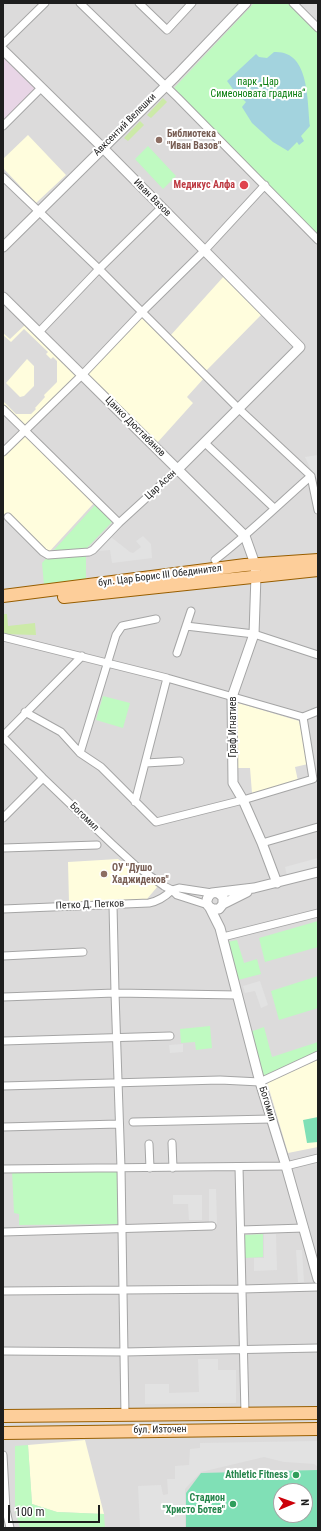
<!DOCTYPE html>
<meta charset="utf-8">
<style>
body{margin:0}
#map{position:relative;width:321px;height:1531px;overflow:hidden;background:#efebe4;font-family:"Roboto Condensed",sans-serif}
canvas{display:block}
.frame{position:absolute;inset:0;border:4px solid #1e1e1e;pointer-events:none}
.north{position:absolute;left:273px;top:1483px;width:40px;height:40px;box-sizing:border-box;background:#fff;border:1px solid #a5a5a5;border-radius:50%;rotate:88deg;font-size:11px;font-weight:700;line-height:16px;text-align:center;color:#1e1e1e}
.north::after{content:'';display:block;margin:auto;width:14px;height:18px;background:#cc0009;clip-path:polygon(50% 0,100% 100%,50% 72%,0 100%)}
.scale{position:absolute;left:8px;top:1505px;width:92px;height:18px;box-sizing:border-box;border:2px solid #1e1e1e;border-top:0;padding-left:5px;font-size:12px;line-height:14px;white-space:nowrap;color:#1e1e1e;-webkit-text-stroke:3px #fff;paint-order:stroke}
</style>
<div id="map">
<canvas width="321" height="1531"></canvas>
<div class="frame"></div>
<div class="north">N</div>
<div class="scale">100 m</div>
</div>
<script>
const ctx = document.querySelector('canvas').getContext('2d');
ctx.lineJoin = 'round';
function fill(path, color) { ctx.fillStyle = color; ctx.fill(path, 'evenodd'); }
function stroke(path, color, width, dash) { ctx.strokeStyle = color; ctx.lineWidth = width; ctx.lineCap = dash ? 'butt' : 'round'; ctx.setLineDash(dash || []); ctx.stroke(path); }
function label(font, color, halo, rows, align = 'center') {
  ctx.font = font + ' "Roboto Condensed",sans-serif'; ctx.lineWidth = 4; ctx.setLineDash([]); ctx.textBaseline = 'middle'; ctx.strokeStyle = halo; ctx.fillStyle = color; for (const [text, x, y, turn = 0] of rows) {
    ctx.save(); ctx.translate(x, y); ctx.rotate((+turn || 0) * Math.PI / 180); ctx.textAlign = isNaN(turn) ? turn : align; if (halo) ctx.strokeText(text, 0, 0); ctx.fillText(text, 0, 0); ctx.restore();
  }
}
const residential = new Path2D(`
 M3,3H318V1528H3ZM281,1491H305V1515H281Z`);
const industrial = new Path2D(`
 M3,50L41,88L3,126Z`);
const education = new Path2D(`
 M28,135L66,175L36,203L3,168V159Z
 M225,275L262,314L206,371L170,336Z
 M143,316L205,377L187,397L193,403L157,443L87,374Z
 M26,324L79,375L25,429L3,406V401L16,414H31L36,409L35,408L45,397L44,395L57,382V361L53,357L51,359L46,354L48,352L24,329L11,342L3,335V333L10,339Z
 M27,359L34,366V386L24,396L20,397L6,383Z
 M25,435L94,503L49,552L3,513V457Z
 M238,703L299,721L308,764L295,767L298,781L252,793L250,768H237L236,705Z
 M118,859L158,886L147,899L69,902L68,862Z
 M318,1060V1147L288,1153L267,1082Z
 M85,1440L104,1514L57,1512L32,1504L28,1445Z`);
const grass = new Path2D(`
 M163,98L167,102L151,118L147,115Z
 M140,121L144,125L128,141L124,138Z
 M3,614H7L8,626L35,623L36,635L3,634Z`);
const park = new Path2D(`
 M254,3H288L318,33V238L174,88Z
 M148,146L176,176L163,189L135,159Z
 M96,504L113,521L86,549V580L44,585L42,563Z
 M103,696L130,703L123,728L96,720Z
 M318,921V947L265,962L259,938Z
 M237,940L244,963L257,959L261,974L238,980L228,942Z
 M318,976V1008L279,1020L271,991Z
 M210,1026L212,1048L196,1050L195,1042L181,1043L180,1029Z
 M264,1027L272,1057L318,1042V1052L263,1077L250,1032Z
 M117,1170L118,1224L19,1225V1214L14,1213L12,1171Z
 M263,1234V1257L245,1258V1235Z
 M28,1445L32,1504L57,1512L104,1514L105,1528H20L15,1510V1446Z`);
const pitch = new Path2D(`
 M318,1117V1142L307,1143L303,1120Z
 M318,1470V1528H186V1493L201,1473ZM281,1491H305V1515H281Z`);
const parking = new Path2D(`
 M318,455V480L313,474L305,457Z
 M143,536L151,544L152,558L112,563L110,550L99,551L111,537L130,552L133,553L141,547L136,541Z
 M318,858V868L287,876L285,867Z
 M260,981L268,1005L261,1008L255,991L245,993L243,986Z
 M183,1044V1052L170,1053L169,1045Z
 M209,1189H216L217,1224H209Z
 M173,1195H202V1220H189L188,1204H173Z
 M264,1234H276L277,1270L254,1271V1258H264Z
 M296,1250H302L304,1282H298Z
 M198,1359H218V1370H236V1403L145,1404V1384H169V1393L199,1392Z
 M318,1441V1467L314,1464L284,1462L264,1457L201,1472L185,1489V1528H137L140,1527L138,1486L161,1485L163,1495L168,1494L167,1479H175V1466L189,1465L190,1449L200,1448V1443Z`);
const water = new Path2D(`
 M274,52C310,50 307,101 310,126L301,136L304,141L299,145L297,142L288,151L273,142L252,123L242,107L246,102L235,92L227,81L256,54L259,57L267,58Z`);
const minor = new Path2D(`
 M80,3L178,98L318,240
 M139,3L167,30L192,3
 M293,3L318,28
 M3,44L45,3
 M3,126L41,88
 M3,177L99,269L238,408L311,476L318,510
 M39,332L99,269L161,208
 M3,409L119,523
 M205,443L274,508
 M3,452L82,375L142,312L204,251L265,185
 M8,517L43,552L48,555L89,552L93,550L119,523L178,469
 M215,560C249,534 279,504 311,476
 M186,626L254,634L318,655
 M3,637L167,678L303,717L318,711
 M177,653L191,611
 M25,712L61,732L80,753L101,767L156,822L243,800L313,779L303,717
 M3,736L82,656
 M3,737L43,778L112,844L136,866L164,886L172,890L177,895L208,905
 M80,753L116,635L122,626L156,619
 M146,763L180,761
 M135,802L167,678
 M3,818L43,778
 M262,843L318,827
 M3,848L97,845
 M172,890L179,888L212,893
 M113,905L115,993L121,1168L125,1416
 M3,909L149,903C159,901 165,897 172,890
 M223,937L318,913
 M3,956L83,952
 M3,997L115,993L238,995
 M3,1041L170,1036
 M3,1086L220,1080L260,1082L318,1055
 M133,1122L271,1119
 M3,1127L119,1124
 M172,1143L173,1168
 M149,1144L150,1168
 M239,1167L245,1414
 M3,1169L286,1166L318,1158
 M241,1230L304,1228
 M3,1232L212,1226
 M3,1291L242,1289L318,1287
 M3,1351L124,1352L318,1348
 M3,1455L6,1510L10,1528`);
const tertiary = new Path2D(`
 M3,50L103,148L300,347L178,469
 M3,247L176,76L246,3
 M3,297L245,536L255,564L256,575L254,634L232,697L233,783L243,800L262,843L277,883
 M218,893L223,897V904L219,909H213C205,906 205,898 212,893L254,888L318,872
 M223,904L247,892
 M210,908L220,928L260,1082L286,1166L318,1279`);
const primary = new Path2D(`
 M3,596L245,565L318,560
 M64,597L318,570
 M3,1416L318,1413
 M3,1433L318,1429`);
const markers = [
 [159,140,4,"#8d6e63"],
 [244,185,5,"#e0444e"],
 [104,874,4,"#8d6e63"],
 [296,1475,4,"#2e9e5b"],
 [233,1504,4,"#2e9e5b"]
];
const parkNames = [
 ["парк „Цар",258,82],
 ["Симеоновата градина“",258,94]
];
const streetNames = [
 ["Авксентий Велешки",125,125,-45],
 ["Иван Вазов",152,198,45],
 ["Цанко Дюстабанов",135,427,45],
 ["Цар Асен",161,485,-43],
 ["бул. Цар Борис III Обединител",160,576,-7],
 ["Граф Игнатиев",233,727,-90],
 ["Богомил",84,817,44],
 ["Петко Д. Петков",90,905,-2],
 ["Богомил",267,1104,73],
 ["бул. Източен",160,1430,-1]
];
const educationNames = [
 ["Библиотека",167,134],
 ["\"Иван Вазов\"",167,146],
 ["ОУ \"Душо",112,868],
 ["Хаджидеков\"",112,880]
];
const healthNames = [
 ["Медикус Алфа",235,185]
];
const leisureNames = [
 ["Athletic Fitness",288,1475],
 ["Стадион",225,1498],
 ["\"Христо Ботев\"",225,1510]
];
fill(residential, '#dcdbdb');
fill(industrial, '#e8d5e6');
fill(education, '#fffddd');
fill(grass, '#cceaa8');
fill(park, '#bffac1');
fill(pitch, '#80e0b6');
fill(parking, '#e2e2e2');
fill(water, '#a3d3de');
stroke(minor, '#a5a5a5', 9);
stroke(tertiary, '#a5a5a5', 11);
stroke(primary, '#985e00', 14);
stroke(minor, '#fff', 7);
stroke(tertiary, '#fff', 9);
stroke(primary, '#fdce9a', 12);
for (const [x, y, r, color] of markers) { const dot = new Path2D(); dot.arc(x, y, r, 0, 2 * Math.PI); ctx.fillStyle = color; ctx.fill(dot); stroke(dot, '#fff', 1.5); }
label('10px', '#097e0e', '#fff', parkNames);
label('10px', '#1e1e1e', '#fff', streetNames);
label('bold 10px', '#785e54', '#fff', educationNames, 'left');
label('bold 10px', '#be3a42', '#fff', healthNames, 'right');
label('bold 10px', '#27864d', '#fff', leisureNames, 'right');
</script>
